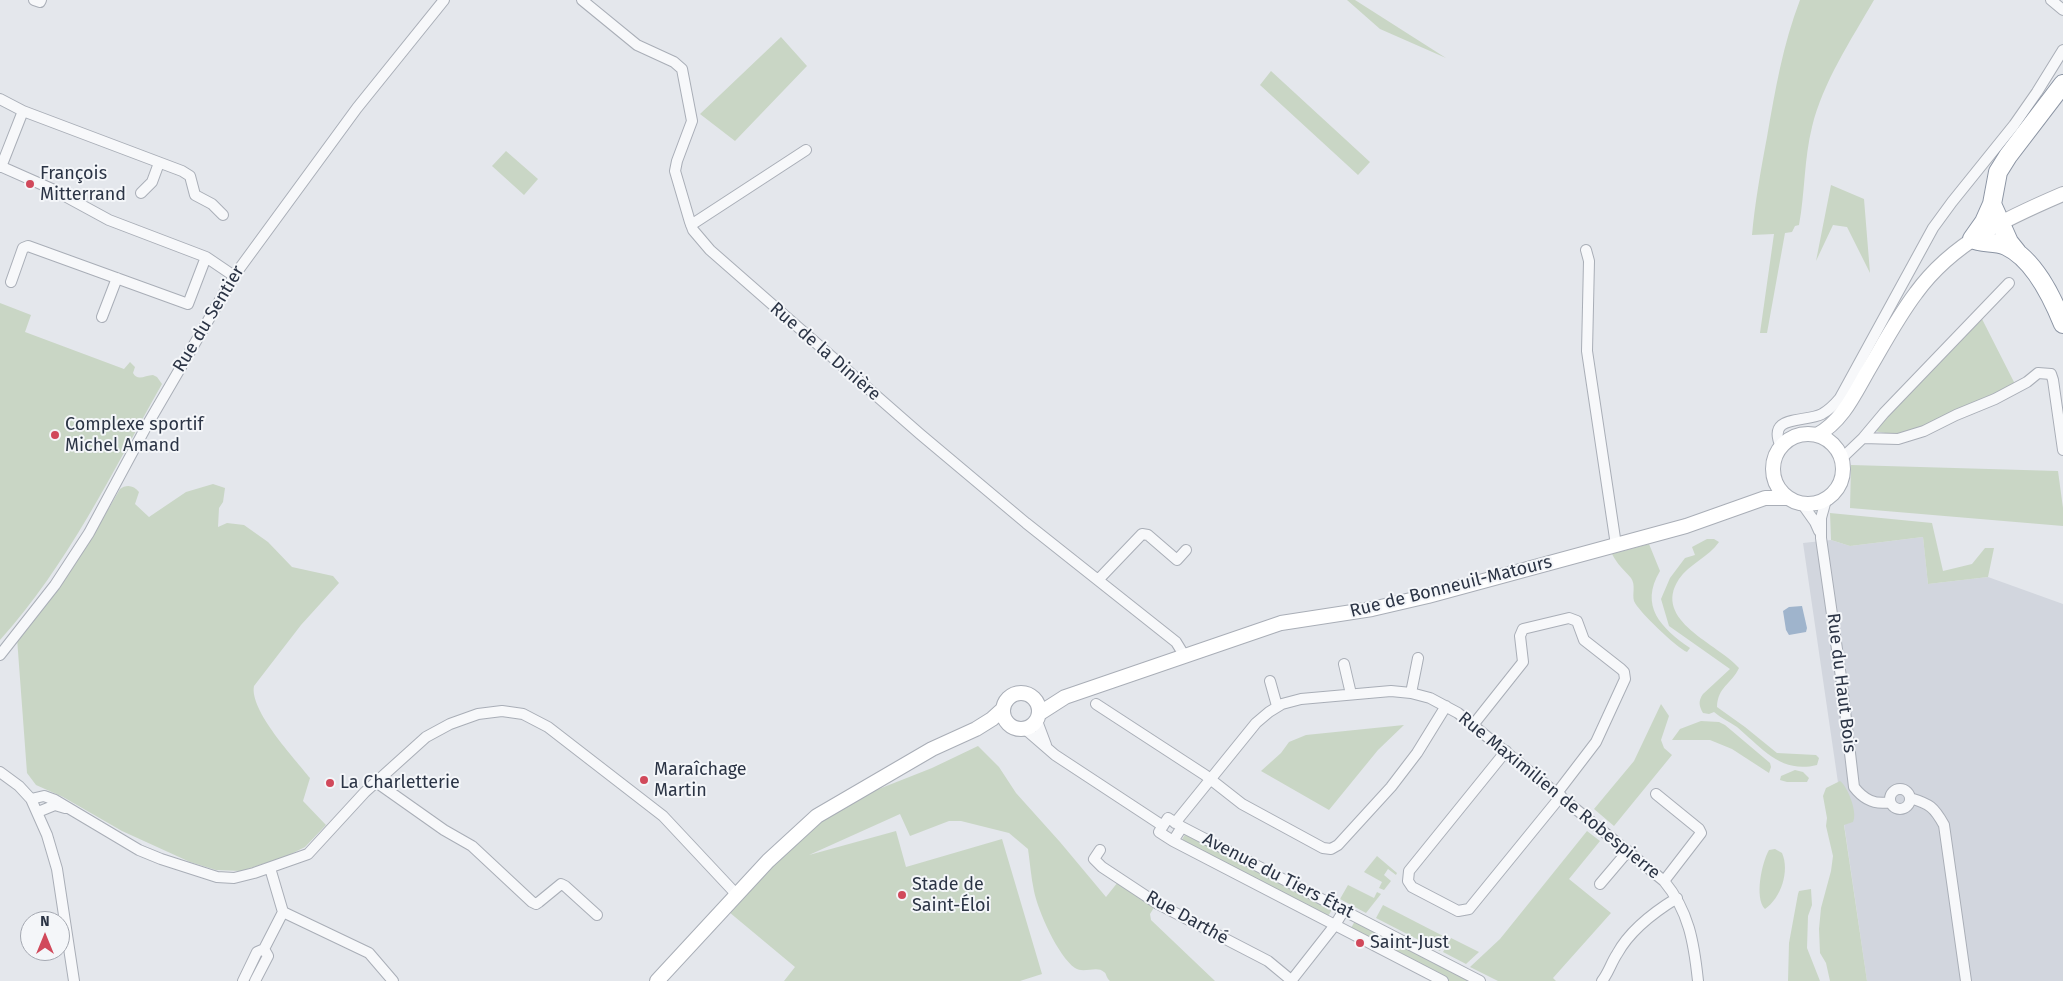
<!DOCTYPE html>
<meta charset="utf-8">
<style>
body{margin:0}
#map{position:relative;width:2063px;height:981px;overflow:hidden;background:#e4e7ec;font-family:"Fira Sans",sans-serif}
canvas{display:block}
.north{position:absolute;left:20px;top:911px;width:50px;height:50px;box-sizing:border-box;background:#f4f6f9;border:1px solid #a4a8b1;border-radius:50%;rotate:0deg;font-size:14px;font-weight:700;line-height:20px;text-align:center;color:#2b3445}
.north::after{content:'';display:block;margin:auto;width:18px;height:22px;background:#d1495b;clip-path:polygon(50% 0,100% 100%,50% 72%,0 100%)}
</style>
<div id="map">
<canvas width="2063" height="981"></canvas>
<div class="north">N</div>
</div>
<script>
const ctx = document.querySelector('canvas').getContext('2d');
ctx.lineJoin = 'round';
function fill(path, color) { ctx.fillStyle = color; ctx.fill(path, 'evenodd'); }
function stroke(path, color, width, dash) { ctx.strokeStyle = color; ctx.lineWidth = width; ctx.lineCap = dash ? 'butt' : 'round'; ctx.setLineDash(dash || []); ctx.stroke(path); }
function label(font, color, halo, rows, align = 'center') {
  ctx.font = font + ' "Fira Sans",sans-serif'; ctx.lineWidth = 4; ctx.setLineDash([]); ctx.textBaseline = 'middle'; ctx.strokeStyle = halo; ctx.fillStyle = color; for (const [text, x, y, turn = 0] of rows) {
    ctx.save(); ctx.translate(x, y); ctx.rotate((+turn || 0) * Math.PI / 180); ctx.textAlign = isNaN(turn) ? turn : align; if (halo) ctx.strokeText(text, 0, 0); ctx.fillText(text, 0, 0); ctx.restore();
  }
}
const built = new Path2D(`
 M1923,537L1928,584L1988,577L2063,604V981H1867L1803,543L1831,540L1850,546Z`);
const green = new Path2D(`
 M1347,0H1355L1446,58L1380,29Z
 M1800,0H1874C1851,40 1823,82 1812,127C1804,159 1805,192 1799,225L1795,226L1792,232L1785,233L1767,333H1760L1774,234L1752,235C1755,202 1761,169 1767,137C1775,91 1783,44 1800,0Z
 M781,37L807,66L735,141L700,114Z
 M1271,71L1370,162L1358,175L1260,85Z
 M506,151L538,179L524,195L492,166Z
 M1831,185L1864,199L1870,273L1847,227L1833,225L1816,261Z
 M0,303L31,315L25,332L124,369L130,362L135,367L133,373C138,382 145,375 153,375L157,377L162,384C112,472 68,565 0,640Z
 M1982,319L2015,384L1914,431L1897,435L1874,431Z
 M1851,465L2058,471L2063,508V526L1850,508Z
 M213,484L225,488L223,502L219,508L218,527L227,523L244,525L268,542L292,567L333,576L339,583L301,625L254,686C249,710 295,759 310,778L303,801L326,825L305,847L285,857L241,871L216,870L190,862L122,831L63,797L36,785L27,773L17,638L64,581L89,542L120,489C126,484 134,485 139,492L135,504L149,517L186,492Z
 M1830,513L1932,523L1943,571L1972,564L1985,548H1994L1988,577L1928,584L1923,537L1850,546L1831,540Z
 M1707,539H1714L1719,542C1709,557 1689,564 1679,579C1651,621 1719,644 1739,668C1731,685 1718,686 1717,707L1745,727L1777,753L1816,755L1819,758L1817,765C1781,774 1762,748 1737,727C1730,722 1721,718 1714,712L1709,714L1703,713C1699,706 1698,701 1703,694L1730,669L1669,626L1661,599L1670,578L1685,558L1695,555L1692,547Z
 M1649,544L1660,571C1639,606 1661,628 1690,648L1687,652C1677,648 1638,611 1634,601C1632,594 1636,585 1631,578C1624,570 1617,564 1612,554Z
 M1661,704L1669,716L1661,740L1664,748L1672,755L1614,826L1594,809L1634,761Z
 M1701,721L1719,722L1725,725L1770,763L1771,767L1769,773L1732,749L1710,740H1672L1680,729Z
 M1404,725L1378,750L1329,810L1261,771L1281,753L1289,742L1306,735Z
 M978,746L999,767L1016,793L1060,842L1106,897L1118,882L1155,906L1150,914L1151,920L1215,981H1110C1106,978 1107,974 1104,972C1097,965 1084,974 1075,968C1058,956 1038,911 1034,891C1031,877 1030,863 1028,849L1009,833L961,821H949L910,836L900,814L809,855L896,831L906,867L1002,839L1042,974L1020,981H784L795,967L729,912L790,846L829,815L856,798L932,768Z
 M1795,770L1803,772L1809,778L1807,782H1787L1780,780L1781,776Z
 M1840,781C1848,787 1858,813 1853,822L1844,825L1867,981H1830L1826,963L1820,953L1819,929L1821,908L1831,871L1833,856L1826,826L1827,818L1823,796L1826,788Z
 M1587,831L1600,841L1569,879L1611,913L1553,978L1556,981H1498L1470,967L1500,939Z
 M1186,833L1333,908L1327,918L1181,841Z
 M1775,849L1782,853C1790,871 1781,898 1765,909C1754,898 1762,862 1769,850Z
 M1377,856L1397,873L1396,875L1388,869L1384,875L1391,881L1384,890L1379,888L1382,882L1364,872Z
 M1348,885L1374,898L1377,892L1381,894L1366,913L1340,899Z
 M1811,889L1812,905L1808,916L1807,948L1820,981H1788L1789,943L1798,894L1799,891Z
 M1383,905L1447,938L1440,951L1376,918Z
 M1356,919L1474,981H1449L1350,930Z
 M1451,938L1479,952L1466,964L1443,952Z`);
const water = new Path2D(`
 M1802,606L1807,628L1806,632L1789,635L1786,630L1783,611L1789,607Z`);
const street = new Path2D(`
 M34,0L40,2L41,0
 M582,0L637,45L674,62L682,69L692,121L677,161L675,171L690,222L693,230L710,250L920,434L1026,523L1176,642L1184,655
 M2051,0L2063,10
 M0,99L23,111L182,171L190,176L195,195L212,204L223,215
 M0,166L52,189L109,220L206,257L234,276
 M1,167L23,111
 M141,193L152,182L159,163
 M691,225L806,150
 M1586,250L1589,261L1587,351L1616,545
 M11,282L23,248L28,246L188,304L206,257
 M102,317L117,278
 M1863,438L1898,439L1924,431L1956,415L1995,399L2027,382L2038,373L2051,374L2053,380L2063,450
 M1781,447C1766,414 1804,423 1822,414C1829,410 1835,404 1840,398L1933,228L1952,202L2014,125L2037,92L2063,50
 M1841,459L1863,438L1884,413L2009,283
 M1826,500L1821,518V538L1841,677L1854,787C1864,800 1875,805 1890,802
 M1803,505L1815,522L1819,531
 M1098,580L1142,534L1148,535L1177,560L1186,550
 M0,655L55,585L89,533L146,427L234,276L357,108L444,0
 M1344,664L1351,694
 M1270,681L1277,706
 M1411,693L1418,658
 M1096,704L1205,775L1242,804L1323,848L1331,849L1338,845L1391,787L1417,753L1446,706
 M1037,721L1046,745
 M1473,725L1523,662L1520,636L1523,629L1569,618L1577,621L1584,640L1621,669L1624,672L1625,679L1596,742L1557,793
 M1025,729L1055,755L1163,826
 M1506,751L1409,871L1408,881L1412,887L1458,911L1469,909L1561,796
 M0,772L19,786L31,799L47,835L57,869L74,981
 M376,782L444,830L472,846L532,902L536,904L539,902L561,884L565,886L597,915
 M1890 799a10 10 0 1 1 20 0a10 10 0 1 1-20 0Z
 M1656,794L1699,829L1701,833L1664,881
 M1910,798C1930,804 1934,807 1944,825L1966,981
 M31,799L44,796L55,800L139,850L161,859L217,877L234,878L254,873L308,854L365,792L426,737L450,724L478,714L502,711L523,714L548,727L663,816L737,895
 M38,812L55,805L65,808
 M1168,818L1182,827L1173,841L1159,832Z
 M1175,823L1256,723L1269,712L1282,704L1301,699L1391,691L1411,693L1430,698L1458,713L1664,881C1689,911 1694,943 1698,981
 M1182,827L1480,981
 M1173,841L1443,981
 M1100,850L1094,859L1102,867L1158,904L1268,961L1291,980
 M1600,884L1628,851
 M283,912L369,953L393,981
 M243,981L257,952L264,949L283,912L270,868
 M255,981L268,956L264,949
 M1291,981L1335,925L1344,910
 M1602,981C1609,972 1611,963 1617,954C1630,930 1654,912 1677,898`);
const secondary = new Path2D(`
 M1773 469a35 35 0 1 1 70 0a35 35 0 1 1-70 0Z
 M1817,435C1841,422 1853,397 1866,374C1882,347 1897,318 1916,293C1953,242 2007,218 2063,194
 M1003 711a18 18 0 1 1 36 0a18 18 0 1 1-36 0Z
 M1040,713L1065,697L1281,623L1372,609L1428,596L1686,526L1765,498H1785
 M657,981L768,861L817,816L932,749L976,729L992,719L1003,709`);
const highway = new Path2D(`
 M2063,84L2008,156L1998,172L1992,204L1984,222L1972,239C1982,244 1995,241 2006,246C2034,259 2052,297 2063,324
 M1992,204L2009,242L2017,252`);
const markers = [
 [30,184,5,"#d1495b"],
 [55,435,5,"#d1495b"],
 [644,780,5,"#d1495b"],
 [330,783,5,"#d1495b"],
 [902,895,5,"#d1495b"],
 [1360,943,5,"#d1495b"]
];
const poiNames = [
 ["François",40,174],
 ["Mitterrand",40,195],
 ["Complexe sportif",65,425],
 ["Michel Amand",65,446],
 ["Maraîchage",654,770],
 ["Martin",654,791],
 ["La Charletterie",340,783],
 ["Stade de",912,885],
 ["Saint-Éloi",912,906],
 ["Saint-Just",1370,943]
];
const streetNames = [
 ["Rue du Sentier",209,319,-59],
 ["Rue de la Dinière",825,352,41],
 ["Rue de Bonneuil-Matours",1451,587,-14],
 ["Rue du Haut Bois",1841,683,83],
 ["Rue Maximilien de Robespierre",1559,796,39],
 ["Avenue du Tiers État",1278,876,27],
 ["Rue Darthé",1187,918,29]
];
fill(built, '#d2d6de');
fill(green, '#c9d6c5');
fill(water, '#9fb4cc');
stroke(street, '#a9aeb7', 12);
stroke(secondary, '#a9aeb7', 16);
stroke(highway, '#8b94a3', 20);
stroke(street, '#f7f8fa', 10);
stroke(secondary, '#fff', 14);
stroke(highway, '#fff', 18);
for (const [x, y, r, color] of markers) { const dot = new Path2D(); dot.arc(x, y, r, 0, 2 * Math.PI); ctx.fillStyle = color; ctx.fill(dot); stroke(dot, '#f4f6f9', 2); }
label('18px', '#2b3445', '#f4f6f9', poiNames, 'left');
label('18px', '#2b3445', '#f4f6f9', streetNames);
</script>
